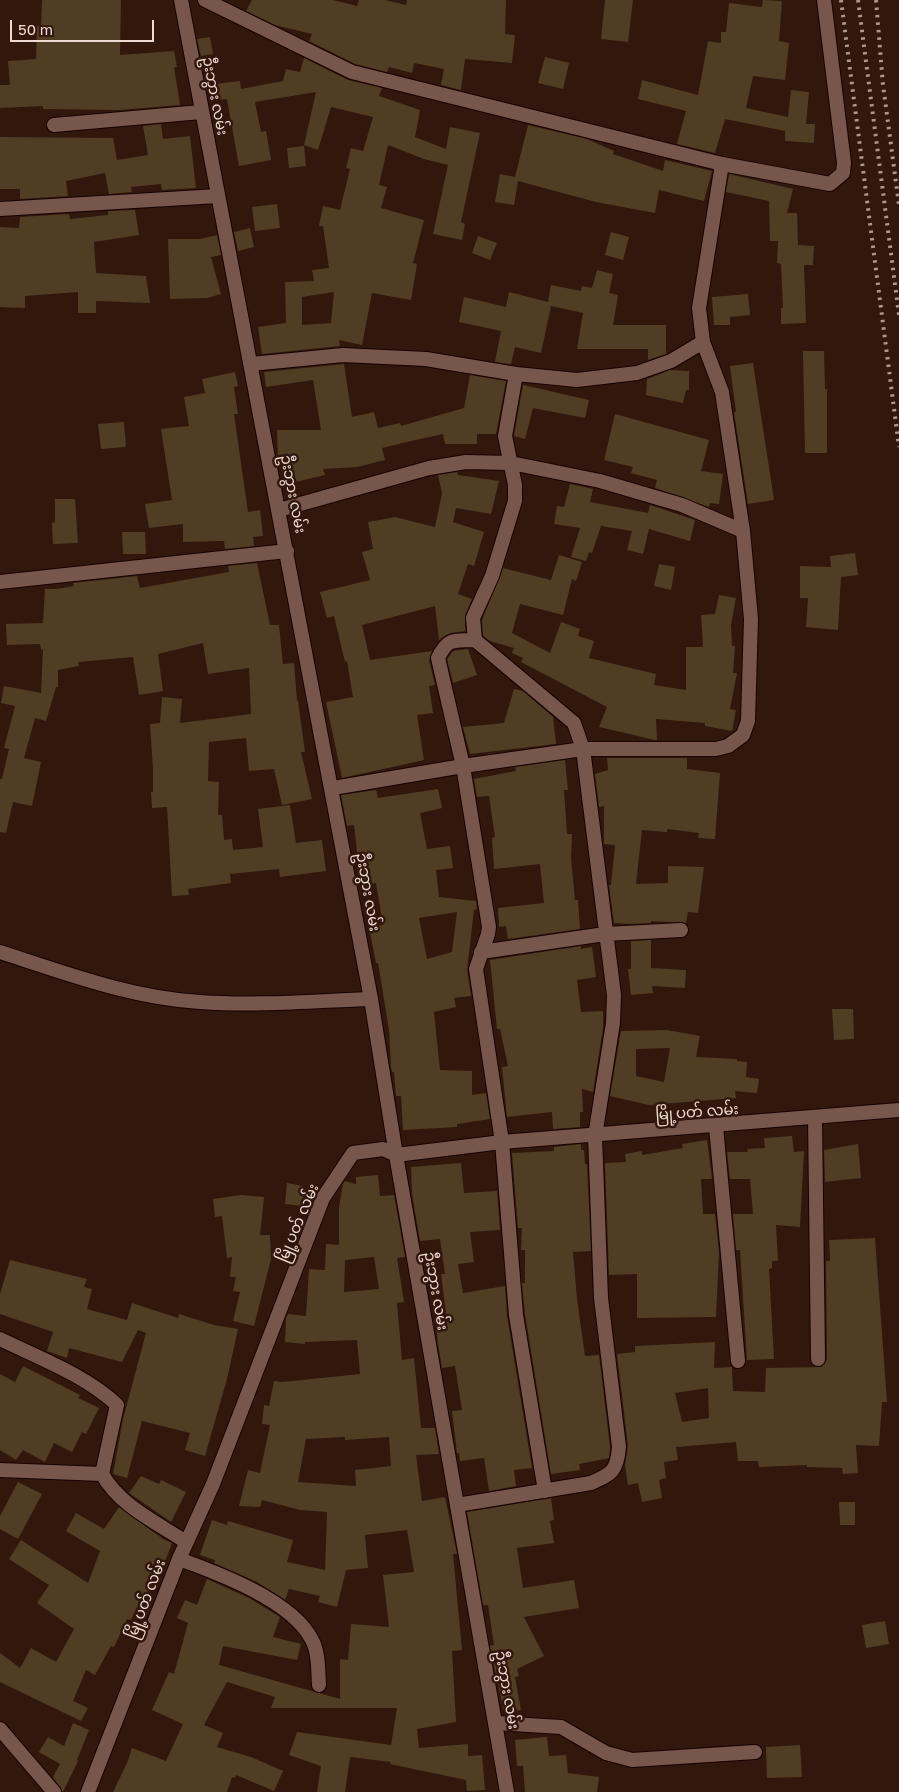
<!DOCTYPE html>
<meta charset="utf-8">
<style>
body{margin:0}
#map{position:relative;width:899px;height:1792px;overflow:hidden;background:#32170d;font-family:"Golos Text",sans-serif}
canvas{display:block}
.scale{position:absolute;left:10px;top:20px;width:144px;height:22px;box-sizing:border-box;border:2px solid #efdbd4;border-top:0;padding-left:6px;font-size:15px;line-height:18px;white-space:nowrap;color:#efdbd4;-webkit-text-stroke:4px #32170d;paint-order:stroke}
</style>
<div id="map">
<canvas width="899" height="1792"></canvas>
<div class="scale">50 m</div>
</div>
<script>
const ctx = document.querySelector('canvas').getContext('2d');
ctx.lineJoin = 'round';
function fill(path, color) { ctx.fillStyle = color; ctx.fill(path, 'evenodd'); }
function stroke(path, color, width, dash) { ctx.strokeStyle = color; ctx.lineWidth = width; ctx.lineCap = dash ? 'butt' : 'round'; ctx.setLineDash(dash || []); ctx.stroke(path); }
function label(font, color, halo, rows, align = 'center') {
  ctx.font = font + ' "Golos Text","Noto Sans Myanmar",sans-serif'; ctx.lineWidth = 5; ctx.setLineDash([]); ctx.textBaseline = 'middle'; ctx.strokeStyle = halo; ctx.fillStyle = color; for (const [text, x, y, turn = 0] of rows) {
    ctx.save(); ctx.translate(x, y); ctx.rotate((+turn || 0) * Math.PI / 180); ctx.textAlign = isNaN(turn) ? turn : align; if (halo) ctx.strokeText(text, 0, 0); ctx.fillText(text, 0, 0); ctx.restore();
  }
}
const building = new Path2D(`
 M42,0H121L120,55L174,51L177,67H174L180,105L119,110L43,109V106L0,108V85H10L8,61L36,59L37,26H41Z
 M252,0H333L357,6L359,0H385L406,5L407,0H506L505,34L515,35L512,63L465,59L461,90L441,85L444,69L414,63L412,73L389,67L387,72L355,64L309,41L312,34L275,25L246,11Z
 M605,0H633L628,42L601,39Z
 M763,0L782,1L779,41L789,43L785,80L753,76L746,108L788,117L791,90L809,92L806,124H815L814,143L785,141V131L725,119L715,153L677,144L686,111L638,99L642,80L698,95L708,41L721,43V32H726L729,3L762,7Z
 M210,37L213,54L201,56L197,39Z
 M545,57L569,63L563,89L538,83Z
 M304,58L348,80L382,88L379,96L420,110L415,137L446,149L450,127L480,133L461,222L465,224L462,240L433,234L448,165L424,159L388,145L379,185L387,187L381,208L424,220L413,263L417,264L411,300L372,293L362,345L339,340L340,346L262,354L258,327L286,323L285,282L314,281L312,270L329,268L323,226H319L323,206L340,210L350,169L346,168L351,148L363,151L373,117L331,107L318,150L304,145L316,92L255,102L261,132L266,131L271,160L239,166L227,99L216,100L214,84L240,81L241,89L283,81L286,69L300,72ZM334,292L331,323L302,325V297Z
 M161,124L163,139L190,136L196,188L162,190L161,184L131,187L132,192L109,194L105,173L66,181L68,196L20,199V189H0V137L113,138L117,160L148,155L143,126Z
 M528,125L587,139L614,151L613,154L663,171L665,160L712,171L704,201L659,190L655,213L596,202L518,181L514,205L495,202L500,174L515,177Z
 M304,146L306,166L289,168L287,148Z
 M729,174L793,189L787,213H797L798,245L814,246L813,265H804L806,323L781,324V308H783L781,264L777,263L778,241H770L769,201L726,192Z
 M277,204L280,228L255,231L252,207Z
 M135,210L139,235L94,242L96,273L146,276L150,303L96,301V313H78V292L25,296V308L0,307V227L19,228L20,217L69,214L70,219L108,215V211Z
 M250,228L254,247L238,251L234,232Z
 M611,232L629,237L623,260L605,255Z
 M217,235L221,255L211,257L221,294L207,298L170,299L168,239H200Z
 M478,236L497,243L490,260L472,253Z
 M597,270L613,274L609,293L618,295L613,325H666V354L648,360V349H577L583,313L551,306L541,353L515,347L511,364L495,362L501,331L459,322L464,297L506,307L509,292L548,302L551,285L581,291L582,286L592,288Z
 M748,294L750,315L730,317V325H714L712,297Z
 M803,351H824L825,389H827V453H805Z
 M753,363L774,500L748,504L734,412H736L730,366Z
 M344,364L352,417L374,412L378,428L400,423L401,426L464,408L470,375L506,381L496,434H477V444H445L443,434L411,441L382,448L385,460L357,467L323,469L325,475L291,483L289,457H278L277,430H321L313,380L266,387L264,372Z
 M670,370L689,371V390H686L683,403L646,395L647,379Z
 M235,372L238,386L234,387L238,414H234L248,512L260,510L263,536L253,537L254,546L225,549L224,541L183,542V524L149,528L145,504L172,500L161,429L189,426L184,397L205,393L202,379Z
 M523,385L589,400L585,418L533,408L525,439L514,436Z
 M615,414L709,440L701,471L723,474L719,504L710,503L709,507L655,488L657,480L631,473L633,467L604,460Z
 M124,422L126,447L101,449L98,424Z
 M457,472L458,475L499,481L491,514L456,508L453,522L484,532L474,566L468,564L458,594L472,599L465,615V631L450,633L439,640L435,606L362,625L370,660L432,651L429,660L435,685L429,686L433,713L417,715L424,760L342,778L326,702L353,697L347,661L345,662L334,616L327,618L320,592L370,580L362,552L373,549L368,522L395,517L435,527L442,493L438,475Z
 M570,484L593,489L590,502L648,513L650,505L695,520L690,541L649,529L643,554L627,550L632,531L601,526L592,553L589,552L586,561L571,557L580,528L554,524L557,506L564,507Z
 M55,499H75L78,543L53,544L52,523L55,522Z
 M122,532H145L146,554H123Z
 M855,553L858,575L841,577L838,630L806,627L808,598H800V566L831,567L830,556Z
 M559,555L582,562L576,581L572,579L563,615L520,604L512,633L550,653L561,622L580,629L578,636L594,641L589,658L656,674L654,685L686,690V647H703L701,615L715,614L719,595L736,598L731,625L732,646H735L733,673H737L730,709L736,710L732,731L705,726V723L656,719L657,740H655L599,727L607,707L521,662L523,658L512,653L514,648L490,641L483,636L482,620L503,568L551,580Z
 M257,563L270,625H279L283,664L294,663L297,701H298L305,752H301L312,799L282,805L274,769L249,771L246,738L209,742L208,781L219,782L218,815H222L224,840L232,839L233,850L263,847L258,809L290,805L296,843L322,840L326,871L280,877L279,869L230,874L231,883L188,889L189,895L172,896L167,807L152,808L151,792H153V770L150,724L160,723L162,697L182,699L180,723L251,714L249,668L208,674L203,643L158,654L163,691L139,695L133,657L78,662L79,666L58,670V687H56L46,721L35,718L24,758L41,762L32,806L13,802L6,833L0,832V779H2L9,749L4,748L15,706L1,703L4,686L41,693L43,649L41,650L40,644L7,645L6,624L43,623L45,589H57L74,586L73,583L137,576L140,588L229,572L228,566Z
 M659,564L675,567L671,590L654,586Z
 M468,649L477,675L453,683L447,659L453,651Z
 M514,689L523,691L553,717L556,744L470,754L463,727L504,723Z
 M607,758H687V769L720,773L715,839L698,838L699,833L667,829V832L642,830L636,884L668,883V866L704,867L698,913L688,912L686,923L651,921V923L631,924L614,923L609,885H611L615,845L604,844V806L599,807L595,774L608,770Z
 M565,760L568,790H564L567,834H572L571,858L575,900H578L580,929L508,939L506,926L499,927L498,908L544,903L540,864L494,869L492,838L495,837L489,796L477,797L474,779L516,771L515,767Z
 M438,789L442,808L420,813L427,849L450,846L453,868L436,870L439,897L476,901L477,909L474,910L467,970L471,996L454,998L456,1007L434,1012L440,1070L472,1071V1095L486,1093L490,1119L457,1124V1127L403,1130L401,1096H396L394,1072H392L391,1067L389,1030L378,963H376L369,927L383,925L376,883L361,886L354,825L347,826L341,795L376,790L378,798ZM457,912L452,952L427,959L419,918Z
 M651,940V968L686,970L685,988L652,986L653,993L631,995L628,969H631V941Z
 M581,946V949L592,947L596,977L577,980L581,1012L603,1011V1028L593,1092L582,1089L583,1112H580V1127L553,1129L552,1112L507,1117L502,1067L508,1066L500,1029H497L490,960Z
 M832,1009H853L854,1039L834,1040Z
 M667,1030L700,1036L696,1057L737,1059V1061L747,1062L746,1077L759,1079L757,1093L735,1091L736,1098L649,1105L610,1096L621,1031ZM670,1048L664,1082L636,1076V1049Z
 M792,1136L794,1152L804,1151L800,1227L776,1225L778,1261H772V1268L769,1269L774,1359L747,1360L740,1250H736L733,1214H753L750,1179H730L727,1152H748L747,1149L765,1148L764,1138Z
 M707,1140L712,1179H701L703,1214H715L719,1252L716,1317L637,1318V1274L609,1275L605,1163L626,1162L625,1154L642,1151V1155L683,1148L682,1144Z
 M581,1144V1150H584L585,1164H587L591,1251L573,1252L577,1299L585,1356L599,1355L610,1447L609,1458L579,1464L580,1470L551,1474L525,1314L522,1283H525V1250H521L522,1228H518L512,1153L554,1151V1147Z
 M858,1144L861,1178L825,1182L824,1150Z
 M461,1163L464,1193L497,1191L500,1230L470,1232L474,1262L458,1264L463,1293L505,1286L507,1316L532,1468L514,1470L516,1486L489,1491L484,1458L460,1461L459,1453H457L452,1411L462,1410L455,1366L442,1368L438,1344L436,1324L447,1322L441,1274H445L440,1239L420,1241L412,1194L411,1167Z
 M378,1175L380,1196L394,1195L405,1257L397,1258L404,1302L397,1303L402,1360L414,1358L421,1428H435L439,1454L416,1455L422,1501L445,1497L457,1554H453L462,1650L452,1651L456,1722L417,1729L419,1748L468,1744V1756L482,1755L485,1790L467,1791L466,1780L390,1764L391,1762L350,1757L345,1792H317L321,1766L289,1755L297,1732L391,1745L397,1708H271L275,1697L227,1682L204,1725L223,1733L217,1747L251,1757L283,1771L274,1791L236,1775L235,1778L232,1777L227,1792H113L127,1763L132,1748L166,1761L183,1724L152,1710L169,1672L174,1674L188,1623L177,1618L185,1600L197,1605L207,1579L249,1598L280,1617L273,1637L301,1644L297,1660L223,1646L219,1665L340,1699V1659L348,1660L351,1624L389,1627L383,1575L414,1572L407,1530L365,1535L368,1568L346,1570L337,1607L318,1602L320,1596L289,1589L285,1600L257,1582L214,1563L215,1560L200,1555L212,1520L227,1525L228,1521L293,1540L287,1562L325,1570L327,1512L300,1510L262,1500L260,1507L239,1506L248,1470L260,1473L270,1425L262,1424L264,1405L269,1406L274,1381L282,1382L360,1374L357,1340L305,1342V1344L285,1342L286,1318L288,1314L306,1316L309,1269L325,1270L326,1244L339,1245V1207L343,1184L345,1181L356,1184V1177ZM374,1257L379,1289L344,1292L345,1260ZM345,1437V1440L389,1437L391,1466L355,1470L356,1486L298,1482L306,1439Z
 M287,1183L304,1186L302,1206L285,1204Z
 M241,1195L264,1197L260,1235H270L271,1259L254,1326L233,1321L240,1292L233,1291L236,1277H230L232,1257L227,1258L222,1216L215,1217L213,1199Z
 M875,1238L887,1402H882L879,1446L856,1445L858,1473L843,1474L842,1468L807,1467V1465L759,1467L758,1461H738L736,1442L676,1447L678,1460L664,1462L666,1478L659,1480L662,1498L642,1502L638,1483L628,1485L625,1465L628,1446L617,1354L635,1352V1346L715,1342L714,1368L732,1367L733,1391L765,1392L766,1368L822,1367L827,1359L826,1261H830L829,1240ZM708,1388L709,1418L682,1422L675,1393Z
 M10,1260L87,1279L84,1287L92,1289L87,1309L127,1320L132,1303L178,1318L179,1314L214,1325L238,1329L227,1379L205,1456L185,1450L190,1433L142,1421L127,1478L113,1474L123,1419L146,1333L138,1330L122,1362L69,1348L67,1358L47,1351L53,1332L0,1314V1294Z
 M23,1366L80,1395L78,1398L99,1408L86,1434L82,1432L72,1452L54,1443L45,1462L23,1450L16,1460L0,1450V1374L15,1382Z
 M141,1476L159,1484L161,1480L186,1492L171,1522L129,1493Z
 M18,1482L42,1494L18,1539L0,1529V1516Z
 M551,1498L554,1520L550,1521L554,1543L517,1548L523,1588L574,1580L579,1608L524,1617L544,1656L517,1669L519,1676L515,1677L521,1710L504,1713L490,1646L494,1645L488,1605H483L467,1512Z
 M839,1502H855V1525H840Z
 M119,1507L163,1539L172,1543L158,1580L155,1579L147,1597L143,1595L131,1620L127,1619L114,1647L111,1646L95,1675L86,1670L73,1701L88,1708L81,1721L0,1682V1653L20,1668L31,1648L56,1662L74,1629L37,1603L49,1585L9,1559L21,1540L88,1583L100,1551L66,1531L76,1513L104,1529Z
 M885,1621L889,1644L866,1648L862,1625Z
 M73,1723L89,1730L77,1760L78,1761L63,1792L53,1777L60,1764L39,1752L48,1737L64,1746Z
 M547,1737L549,1756L566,1755L568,1773L599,1777L597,1792H525L523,1766H517L515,1740Z
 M800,1745L802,1777L767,1778L766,1747Z`);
const minor = new Path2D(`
 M205,0L352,72L722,164L830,184L843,173L844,163L824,0
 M54,125L201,112
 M0,209L218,196
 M251,364L343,355L426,359L516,374L577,380L637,373L671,361L703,342
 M516,374L505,436L515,485V501L492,576L473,618L475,640L574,723L583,749H716L728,746L743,735L748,721L751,619L743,531L722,392L703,342L699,308L722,164
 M279,510L429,468L466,462L511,463L600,481L682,505L743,531
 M0,582L287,551
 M475,640C454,641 448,637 438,658L463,766L489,927L488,934L476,969L502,1142L516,1315L545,1491
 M333,788L463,766L583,749L614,995L613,1023L595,1136L601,1298L619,1447C617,1471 612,1474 591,1483L457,1505
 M0,952C65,973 131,998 200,1002C257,1006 314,1001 371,999
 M481,952L605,934L681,930
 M815,1118L818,1359
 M716,1127L738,1361
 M0,1339C37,1357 87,1376 117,1405L102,1474C120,1506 156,1522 186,1542
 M0,1470L102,1474
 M179,1559C218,1573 293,1601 312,1640C319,1653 318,1671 319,1685
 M496,1723L561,1727L606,1753L632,1760L755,1752
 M0,1729L54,1792`);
const tertiary = new Path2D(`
 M181,0L371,999L396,1155L507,1792
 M88,1792L179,1559L213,1484L323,1198L353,1153L383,1149L396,1155L502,1142L899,1110`);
const rail = new Path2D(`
 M841,0L899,447
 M858,0L899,315
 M876,0L883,85L899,205`);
const streetNames = [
 ["ဦးဘွား လမ်း",215,96,79],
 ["ဦးဘွား လမ်း",293,494,79],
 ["ဦးဘွား လမ်း",368,892,80],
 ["မြို့ပတ် လမ်း",697,1112,-4],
 ["မြို့ပတ် လမ်း",298,1223,-67],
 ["ဦးဘွား လမ်း",436,1291,80],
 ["မြို့ပတ် လမ်း",146,1599,-69],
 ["ဦးဘွား လမ်း",507,1690,80]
];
fill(building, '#513d24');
stroke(minor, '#180200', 16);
stroke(tertiary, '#180200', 16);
stroke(minor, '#77574b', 14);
stroke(tertiary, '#77574b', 14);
stroke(rail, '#ad978e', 4, [2.5, 5]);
label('15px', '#efdbd4', '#32170d', streetNames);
</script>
